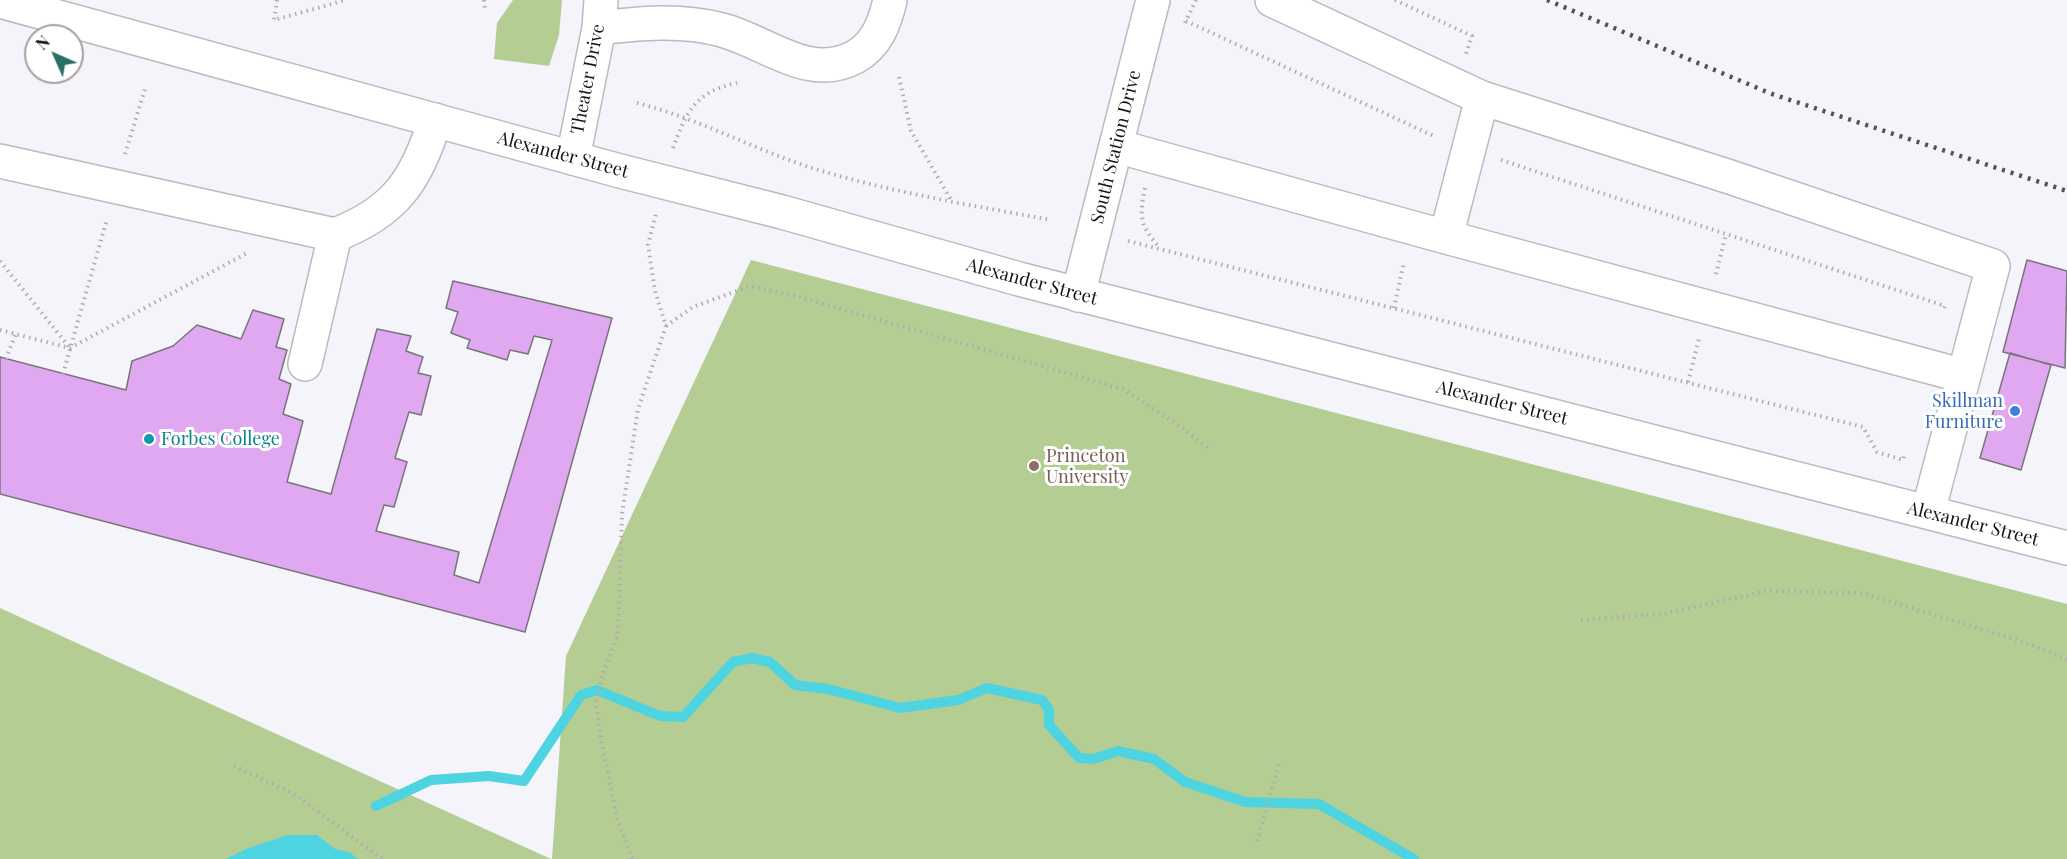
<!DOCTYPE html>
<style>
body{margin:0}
#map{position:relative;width:2067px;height:859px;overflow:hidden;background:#f4f4fa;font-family:"Playfair Display",serif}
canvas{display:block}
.north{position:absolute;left:24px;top:24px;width:60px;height:60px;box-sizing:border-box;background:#fff;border:2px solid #a1a1a2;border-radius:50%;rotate:315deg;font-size:16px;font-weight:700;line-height:24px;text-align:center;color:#151517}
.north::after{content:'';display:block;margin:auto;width:21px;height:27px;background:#2a7064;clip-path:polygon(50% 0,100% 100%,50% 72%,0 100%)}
</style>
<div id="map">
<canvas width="2067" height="859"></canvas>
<div class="north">N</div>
</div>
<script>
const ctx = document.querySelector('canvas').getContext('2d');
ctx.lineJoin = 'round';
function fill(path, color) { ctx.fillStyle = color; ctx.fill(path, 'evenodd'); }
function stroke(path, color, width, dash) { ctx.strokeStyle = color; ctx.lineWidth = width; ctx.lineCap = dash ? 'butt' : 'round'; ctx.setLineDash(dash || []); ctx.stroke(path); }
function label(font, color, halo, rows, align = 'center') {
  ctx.font = font + ' "Playfair Display",serif'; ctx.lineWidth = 6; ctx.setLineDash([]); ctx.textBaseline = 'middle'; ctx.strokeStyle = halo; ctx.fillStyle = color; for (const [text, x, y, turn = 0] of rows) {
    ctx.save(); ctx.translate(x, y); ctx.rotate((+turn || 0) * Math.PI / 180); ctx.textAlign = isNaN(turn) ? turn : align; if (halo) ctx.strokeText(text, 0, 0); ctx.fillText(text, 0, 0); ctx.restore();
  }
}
const green = new Path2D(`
 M513,0H562L559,35L549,66L494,59L497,23Z
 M751,260L2067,604V859H552L566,656Z
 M0,608L551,859H0Z`);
const water = new Path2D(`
 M288,835H317L335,849L349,852L358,859H226L246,849Z`);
const stream = new Path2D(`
 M376,806L431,780L489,776L524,781L581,695L597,690L660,716L683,717L733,662L752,658L770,662L795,685L828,689L900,708L958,700L987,688L1042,700L1049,710V725L1079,758L1093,759L1118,751L1154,759L1185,782L1245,802L1319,804L1414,859`);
const building = new Path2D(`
 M2027,260L2067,271L2065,368L2003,352Z
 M453,281L612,318L525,632L0,494V357L126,390L132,361L173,346L197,325L241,339L253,310L284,319L276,347L287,350L279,379L291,384L283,414L303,421L287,482L331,494L377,329L411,336L406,351L423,357L418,373L431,376L421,415L409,412L395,458L407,462L394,507L384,505L376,531L459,552L454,575L479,583L552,340L534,336L528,354L510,350L507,360L467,348L470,340L451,333L458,312L446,308Z
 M2010,353L2051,365L2021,470L1980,458Z`);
const path = new Path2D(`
 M277,0L274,20L346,0
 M484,0L485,10
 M1395,0L1472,36L1466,54
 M1186,21L1436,137
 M1185,23L1196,0
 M899,77L911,131L951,200
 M637,103C697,118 751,148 809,167C888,192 971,205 1051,220
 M673,148C686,112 696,91 737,83
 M125,154L145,89
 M1501,160L1945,306L1944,308
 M1145,188C1139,217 1140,226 1160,248
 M1128,241L1863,427L1877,452L1903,460L1904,456
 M0,261L70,348
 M1716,274L1726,234
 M1394,308L1404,262
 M666,326L693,307L750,286L799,297L1123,389L1180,426L1210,450
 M0,330L70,348L249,252
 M6,359L16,333
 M63,374L107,219
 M1688,382L1699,339
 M1581,620L1662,614L1767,591L1862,593L2023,642L2067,659
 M234,766L296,795L382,859
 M1257,841L1279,764
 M632,859L617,818L601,739L596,702L603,673L618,635L622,514L638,409L666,326L655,291L648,245L656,214`);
const minor = new Path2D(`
 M1272,0L1482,98L1730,177L1993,266L1928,512
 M599,28C641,23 681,19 722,30C767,42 809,82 855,57C877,45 885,22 890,0
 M1116,146L1446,237L1964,376
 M573,158L599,28L601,0
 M0,161L335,235C395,212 417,180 435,120
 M1446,237L1482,98
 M1078,295L1153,0
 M305,364L335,235`);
const major = new Path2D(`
 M0,1L620,171L782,212L1019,279L2067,548`);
const rail = new Path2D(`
 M1547,0L1772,94L2067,191`);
const markers = [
 [2015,411,6,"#3f7fe0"],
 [149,439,6,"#0f9aa8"],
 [1034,466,6,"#8d6e63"]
];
const streetNames = [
 ["Theater Drive",588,79,-79],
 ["South Station Drive",1116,147,-76],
 ["Alexander Street",563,155,15],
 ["Alexander Street",1032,282,15],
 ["Alexander Street",1502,403,14],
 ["Alexander Street",1973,524,14]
];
const shopNames = [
 ["Skillman",2003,401],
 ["Furniture",2003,422]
];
const cultureNames = [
 ["Forbes College",161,439]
];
const educationNames = [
 ["Princeton",1046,456],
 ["University",1046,477]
];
fill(green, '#b4cd93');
fill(water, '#4ed3e0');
stroke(stream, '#4ed3e0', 10);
fill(building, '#dfa8f0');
stroke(building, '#79757a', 1.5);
stroke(minor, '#babac0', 36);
stroke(major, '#babac0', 36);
stroke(path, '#acacb1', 4, [1.5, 4.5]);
stroke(minor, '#fff', 33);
stroke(major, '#fff', 33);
stroke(rail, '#535357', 4.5, [3, 6]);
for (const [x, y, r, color] of markers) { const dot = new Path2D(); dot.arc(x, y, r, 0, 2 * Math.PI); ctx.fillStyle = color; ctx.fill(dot); stroke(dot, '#fff', 2); }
label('18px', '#151517', '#fff', streetNames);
label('18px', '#366cbe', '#fff', shopNames, 'right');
label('18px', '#0d838f', '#fff', cultureNames, 'left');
label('18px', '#785e54', '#fff', educationNames, 'left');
</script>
